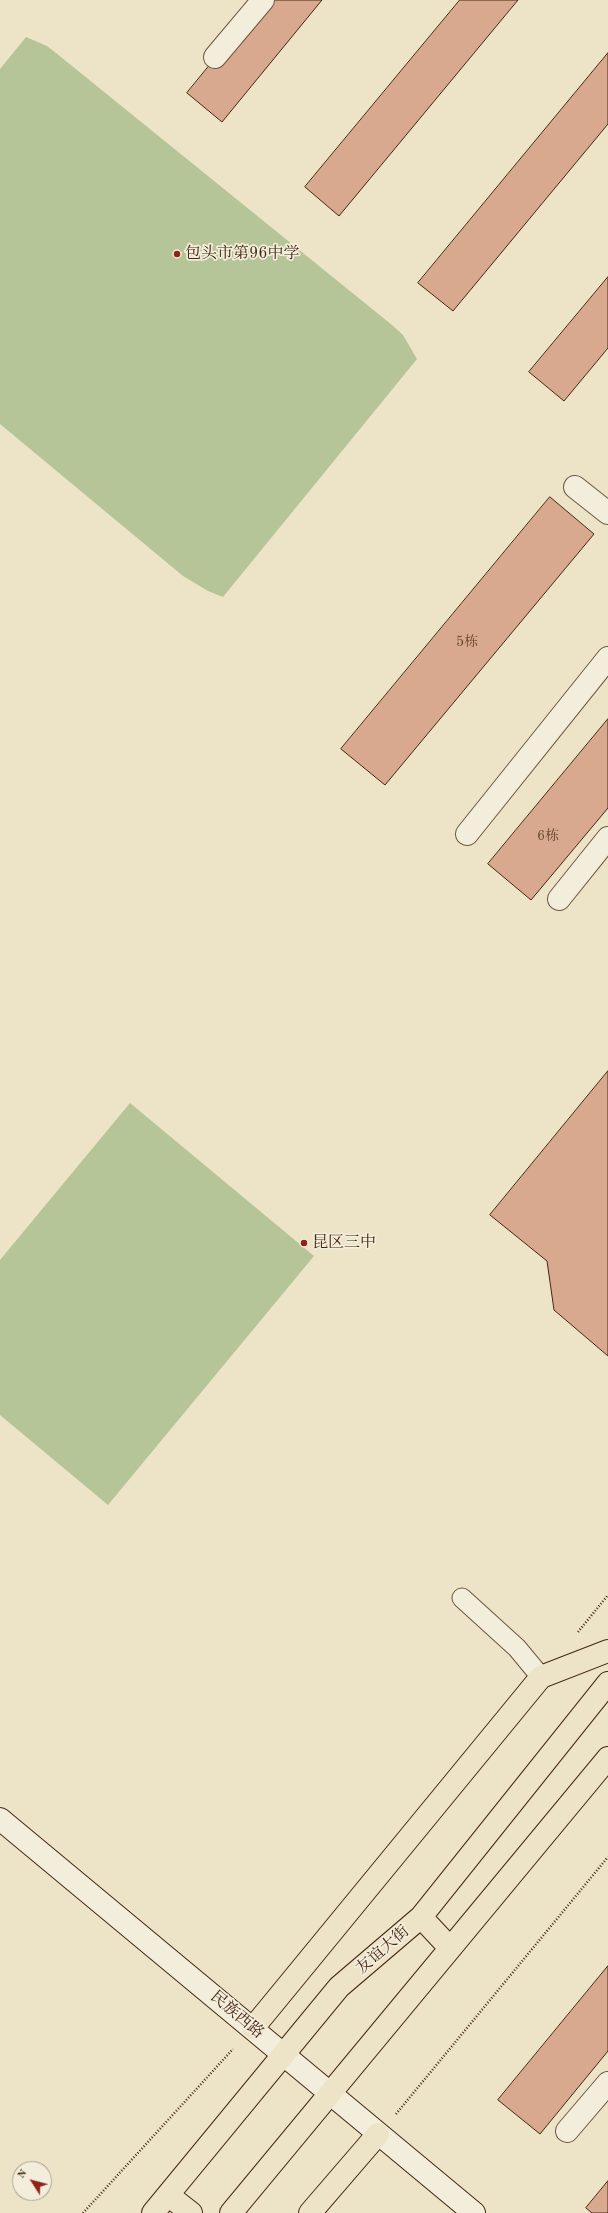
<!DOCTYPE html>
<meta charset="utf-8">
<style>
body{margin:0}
#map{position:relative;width:608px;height:2213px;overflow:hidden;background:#ede4c8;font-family:"Old Standard TT",serif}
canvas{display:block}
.north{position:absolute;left:12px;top:2161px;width:40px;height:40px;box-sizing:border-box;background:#f3eddb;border:1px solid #ad9e8b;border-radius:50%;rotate:306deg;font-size:11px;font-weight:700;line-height:16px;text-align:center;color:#442712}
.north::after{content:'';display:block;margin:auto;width:14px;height:18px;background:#8f2418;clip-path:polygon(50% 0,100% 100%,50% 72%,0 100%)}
</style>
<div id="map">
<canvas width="608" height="2213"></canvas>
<div class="north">N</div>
</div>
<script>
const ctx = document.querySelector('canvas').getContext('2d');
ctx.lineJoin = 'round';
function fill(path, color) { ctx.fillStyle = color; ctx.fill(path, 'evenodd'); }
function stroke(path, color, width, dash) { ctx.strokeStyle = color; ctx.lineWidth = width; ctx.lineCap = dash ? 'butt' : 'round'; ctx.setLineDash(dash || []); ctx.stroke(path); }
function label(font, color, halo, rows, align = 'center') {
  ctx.font = font + ' "Old Standard TT","Noto Serif SC",serif'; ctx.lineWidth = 3.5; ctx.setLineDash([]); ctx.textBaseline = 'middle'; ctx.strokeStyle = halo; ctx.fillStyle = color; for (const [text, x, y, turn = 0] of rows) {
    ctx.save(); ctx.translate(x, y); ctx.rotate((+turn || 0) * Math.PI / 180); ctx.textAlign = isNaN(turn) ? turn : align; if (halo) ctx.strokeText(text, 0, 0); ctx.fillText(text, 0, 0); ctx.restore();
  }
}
const green = new Path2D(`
 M26,37L47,46L56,53L392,325L403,335L417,359L223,597L208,591L183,576L0,424V69Z
 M130,1103L314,1256L108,1505L0,1415V1260Z`);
const building = new Path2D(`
 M263,0H322L222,122L187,93Z
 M460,0H518L339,216L305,187Z
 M608,53V124L453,311L418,283Z
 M608,277V348L564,401L529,372Z
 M550,497L594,534L385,785L341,749Z
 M608,719V808L531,900L488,864Z
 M608,1071V1356L554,1310L547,1261L490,1215Z
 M608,1966V2051L540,2134L498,2100Z
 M608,2181V2213H592L586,2208Z`);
const path = new Path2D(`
 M578,1632L608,1595
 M396,2114L608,1857
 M83,2213L233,2049`);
const lane = new Path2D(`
 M462,1598L517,1648L541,1677`);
const street = new Path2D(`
 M215,57L263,0
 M575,487L608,513
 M467,834L608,658
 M559,899L608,838
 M567,2131L608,2083`);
const secondary = new Path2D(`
 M0,1819L474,2213`);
const primary = new Path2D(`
 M421,1917L450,1948
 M253,2028L541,1677L608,1651
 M168,2195L191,2213
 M153,2213L339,1987L421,1917L608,1683
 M231,2213L608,1758
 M310,2213L378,2134`);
const markers = [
 [177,254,4,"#8f2418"],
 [304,1243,4,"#8f2418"]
];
const numberNames = [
 ["5栋",467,642],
 ["6栋",548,836]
];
const poiNames = [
 ["包头市第96中学",185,254],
 ["昆区三中",312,1243]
];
const streetNames = [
 ["友谊大街",383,1950,-41],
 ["民族西路",237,2015,40]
];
fill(green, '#b5c598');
fill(building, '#d8a98e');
stroke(building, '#442712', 1);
stroke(lane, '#6e5640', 21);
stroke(street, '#6e5640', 24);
stroke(secondary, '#442712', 24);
stroke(primary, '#442712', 24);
stroke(path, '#442712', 2.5, [1, 2]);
stroke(lane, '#f3eddb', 19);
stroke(street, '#f3eddb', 22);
stroke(secondary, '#f3eddb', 22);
stroke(primary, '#ede4c8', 22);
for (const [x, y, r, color] of markers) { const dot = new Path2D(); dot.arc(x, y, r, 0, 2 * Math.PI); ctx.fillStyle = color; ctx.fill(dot); stroke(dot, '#f3eddb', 1.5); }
label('14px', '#694831', null, numberNames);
label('16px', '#442712', '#f3eddb', poiNames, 'left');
label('16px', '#442712', '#f3eddb', streetNames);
</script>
